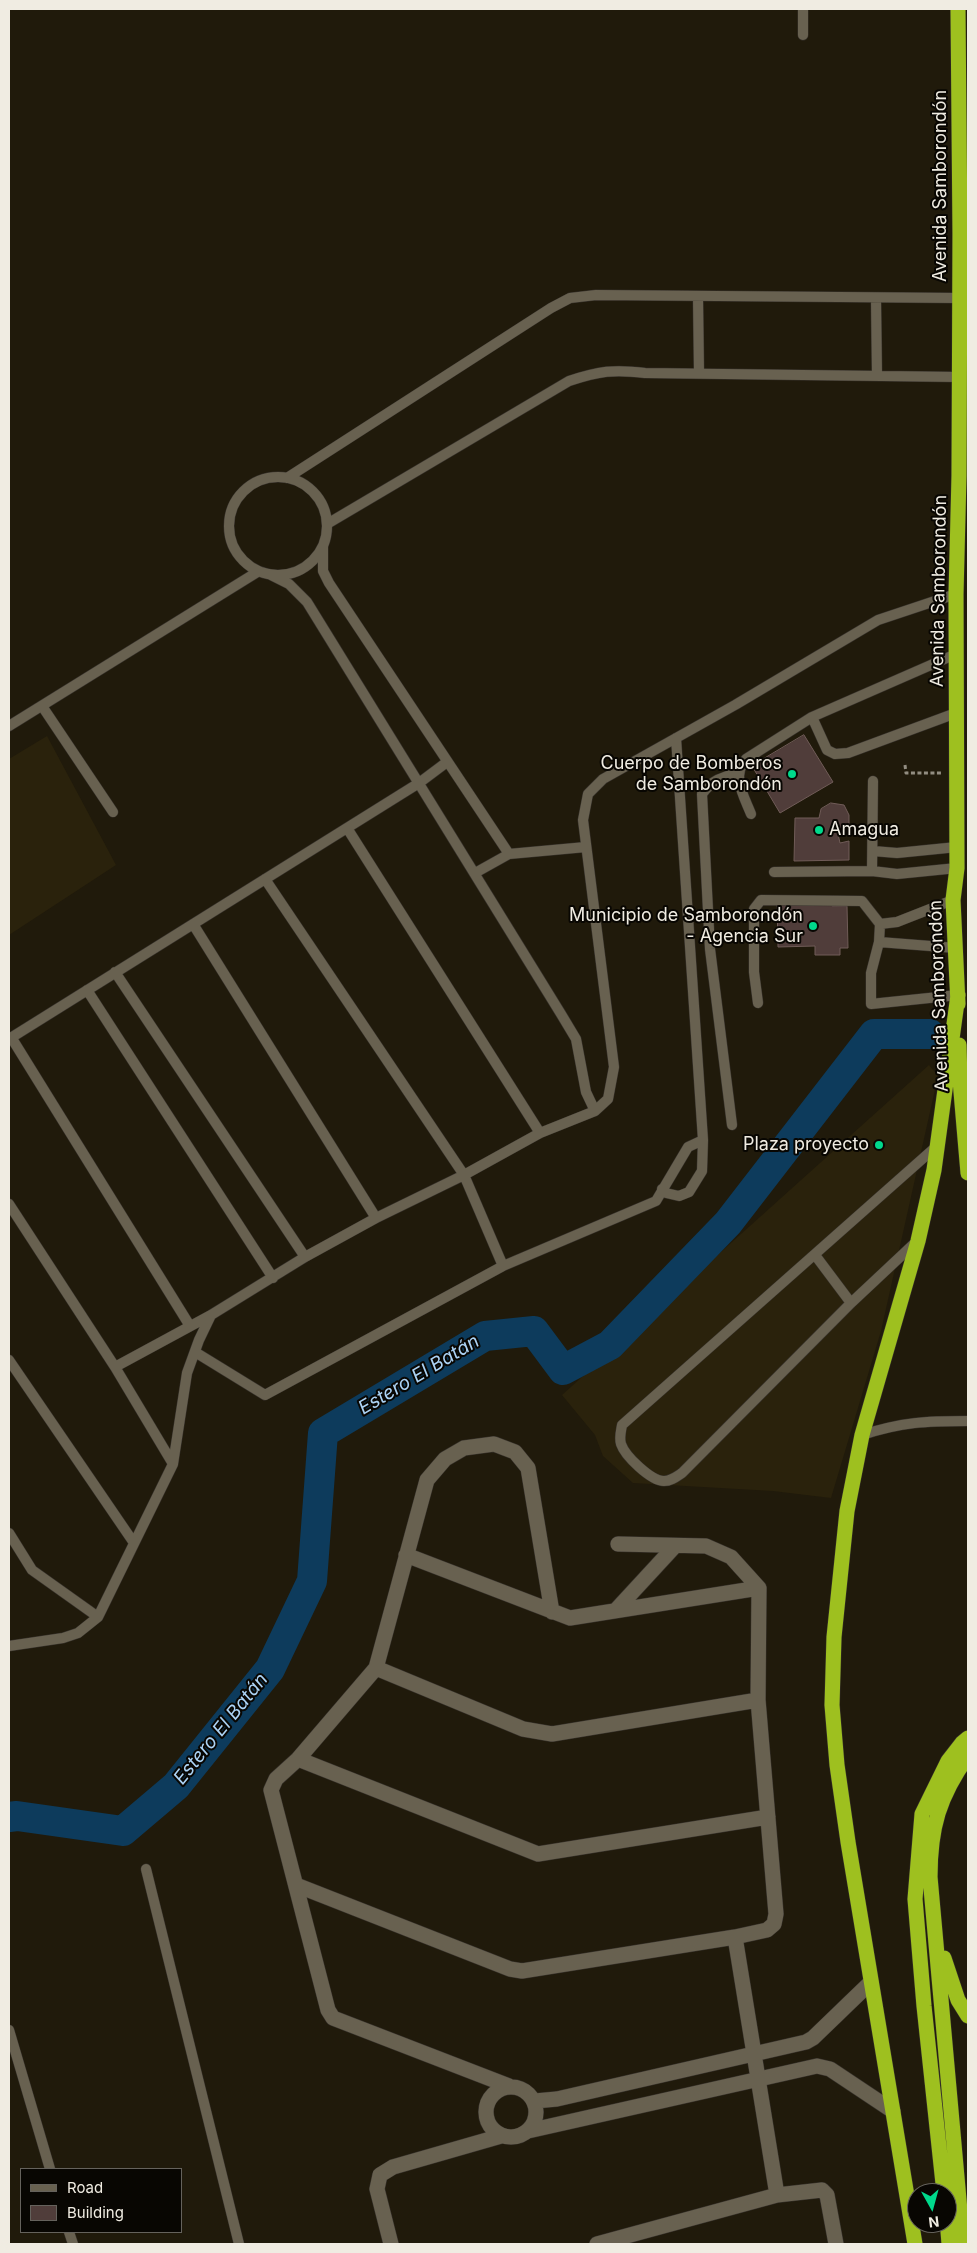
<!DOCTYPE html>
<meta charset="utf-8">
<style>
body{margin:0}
#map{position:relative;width:977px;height:2253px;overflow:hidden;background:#201a0b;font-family:Inter,sans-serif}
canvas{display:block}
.frame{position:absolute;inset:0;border:10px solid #f0ece2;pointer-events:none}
.legend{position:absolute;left:20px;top:2168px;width:162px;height:65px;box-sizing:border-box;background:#080602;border:1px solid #65625c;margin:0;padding:6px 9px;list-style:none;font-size:15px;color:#f0ece2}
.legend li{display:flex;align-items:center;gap:10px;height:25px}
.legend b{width:25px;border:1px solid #65625c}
.north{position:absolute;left:907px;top:2183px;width:50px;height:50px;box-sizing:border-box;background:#080602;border:1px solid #65625c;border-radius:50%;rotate:173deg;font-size:14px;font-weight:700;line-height:20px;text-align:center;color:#f0ece2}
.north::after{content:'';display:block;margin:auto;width:18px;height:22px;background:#00d98c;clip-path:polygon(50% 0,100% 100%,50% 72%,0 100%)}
</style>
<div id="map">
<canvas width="977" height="2253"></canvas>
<div class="frame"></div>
<ul class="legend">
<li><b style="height:6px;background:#686150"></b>Road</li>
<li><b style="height:14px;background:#503d3a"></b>Building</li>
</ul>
<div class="north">N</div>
</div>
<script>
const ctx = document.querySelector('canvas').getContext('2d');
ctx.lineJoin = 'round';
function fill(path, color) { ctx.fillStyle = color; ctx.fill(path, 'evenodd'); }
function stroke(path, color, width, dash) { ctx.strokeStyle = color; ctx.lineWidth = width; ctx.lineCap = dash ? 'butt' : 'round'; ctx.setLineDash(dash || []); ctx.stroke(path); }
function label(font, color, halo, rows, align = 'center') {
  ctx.font = font + ' Inter,sans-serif'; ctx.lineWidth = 4; ctx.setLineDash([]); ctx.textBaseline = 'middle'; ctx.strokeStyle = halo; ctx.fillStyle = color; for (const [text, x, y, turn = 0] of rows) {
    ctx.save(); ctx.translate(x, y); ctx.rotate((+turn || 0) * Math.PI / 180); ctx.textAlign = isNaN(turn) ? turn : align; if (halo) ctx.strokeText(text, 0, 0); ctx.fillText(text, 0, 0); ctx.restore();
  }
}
const built = new Path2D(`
 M47,736L116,865L9,935V759Z
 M929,1065L938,1076L881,1331L831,1498L773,1491L633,1483L603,1456L595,1435L562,1395Z`);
const river = new Path2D(`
 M9,1817L17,1816L123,1831L176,1786L270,1669L312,1581L323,1433L485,1336L534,1331L563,1370L610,1345L728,1223L874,1034H930`);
const building = new Path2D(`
 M804,735L833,782L780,813L752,766Z
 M831,803L844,805L849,815V826L838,834L840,843L849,841V860L794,861L795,818H819L821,809Z
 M832,901V906H847L848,948H840V955H815V946L778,947L777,902Z`);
const path = new Path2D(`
 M905,765L906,773H941`);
const lane = new Path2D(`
 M803,35V9
 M698,297L699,373
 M876,299L877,376
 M229 526a49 49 0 1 1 98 0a49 49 0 1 1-98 0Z
 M287,478L551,308L570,298L596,295L960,298
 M327,524L569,381C599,371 614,369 645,373L960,377
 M323,546V571L329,583L509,854
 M269,574L289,584L307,602L561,1014L576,1039L586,1092L595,1111
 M42,706L113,812
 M812,717L827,750L835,754L848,753L956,713
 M9,726L259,571
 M751,814C744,796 731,776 746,759L812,717L956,654
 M347,828L540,1133
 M873,851L897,853L957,847
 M872,871L873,781
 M774,872L872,871L897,874L957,868
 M475,873L509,854L586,847
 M265,879L464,1175L503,1266
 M193,924L376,1218
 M880,924L897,922L953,900
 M879,942L956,948
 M115,972L305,1257
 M87,990L273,1278
 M758,1003L754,972V909L761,900L862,901L880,924L879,942L871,973V1004L958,995
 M11,1037L190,1326
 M9,1039L419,783L447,762
 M732,1125L710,949L702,794C712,780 722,777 738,773
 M662,1189L666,1193L679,1196L689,1192L702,1171L703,1140
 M9,1204L115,1367L173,1464
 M916,1242L851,1303L682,1473C676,1477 671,1481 664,1481C651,1481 625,1456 621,1444C619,1438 621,1431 622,1425L938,1145
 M815,1255L851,1303
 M195,1352L265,1395L503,1266L656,1201L688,1147L703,1140L676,738
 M9,1360L134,1543
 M115,1367L211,1315L305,1257L376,1218L464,1175L540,1133L595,1111L608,1099L614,1067L583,820L588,794L603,779L735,705L878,620L956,594
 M862,1435C902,1422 926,1421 968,1421
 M9,1533L32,1570L98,1617
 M9,1646L63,1638L78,1633L98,1617L173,1464L187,1373L199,1340L211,1315
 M146,1869L239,2244
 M9,2030L50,2169
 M69,2232L73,2244`);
const street = new Path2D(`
 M406,1555L570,1618L759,1588
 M615,1611L675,1546
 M376,1668L523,1729L552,1734L758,1700
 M298,1759L538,1854L768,1817
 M296,1885L510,1969L522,1971L735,1937L767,1930L774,1924L776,1914L758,1700L759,1588L731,1557L706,1546L618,1544
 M735,1937L777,2195
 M509,2086L333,2018L328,2010L271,1790L276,1779L298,1759L376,1668L427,1480L445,1459L464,1448L494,1444L515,1452L528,1468L552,1612
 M486 2112a25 25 0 1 1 50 0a25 25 0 1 1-50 0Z
 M535,2101L557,2099L806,2042L813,2038L871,1982
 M528,2131L817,2066L830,2069L893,2111
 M391,2244L377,2189L380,2175L393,2167L501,2136
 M597,2244L777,2195L822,2190L827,2195L836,2244`);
const highway = new Path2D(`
 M958,1004L953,900L957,868L956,594L959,476L960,234L958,9
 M959,1045L960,1080L968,1173
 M944,1958L958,2000L968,2016
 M944,2193L924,2006L915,1899L922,1814L948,1761L962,1743L968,1738
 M947,2219L949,2244
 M915,2244L848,1842L837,1765L832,1705L834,1637L847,1511L862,1435L918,1241L934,1170L958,995
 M963,2244L930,1877C930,1828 939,1796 968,1756`);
const markers = [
 [792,774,5,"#00d98c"],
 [819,830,5,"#00d98c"],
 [813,926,5,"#00d98c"],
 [879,1145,5,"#00d98c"]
];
const streetNames = [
 ["Avenida Samborondón",941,186,-90],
 ["Avenida Samborondón",939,591,-89],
 ["Avenida Samborondón",939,996,-92]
];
const poiNames = [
 ["Cuerpo de Bomberos",782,764],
 ["de Samborondón",782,785],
 ["Amagua",829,830,"left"],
 ["Municipio de Samborondón",803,916],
 ["- Agencia Sur",803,937],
 ["Plaza proyecto",869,1145]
];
const waterNames = [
 ["Estero El Batán",419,1375,-31],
 ["Estero El Batán",221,1729,-51]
];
fill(built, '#2a220c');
stroke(river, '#0d3b5c', 30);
fill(building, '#503d3a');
stroke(building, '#705c58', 1);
stroke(lane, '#38332d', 11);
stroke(street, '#38332d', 16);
stroke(highway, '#38332d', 16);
stroke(path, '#928d81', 3, [4, 2.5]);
stroke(lane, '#686150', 10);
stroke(street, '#686150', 15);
stroke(highway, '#9ec01f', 15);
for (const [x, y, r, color] of markers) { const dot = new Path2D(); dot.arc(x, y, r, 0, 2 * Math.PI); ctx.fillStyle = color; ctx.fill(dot); stroke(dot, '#080602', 2); }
label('18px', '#f0ece2', '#080602', streetNames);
label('18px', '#f0ece2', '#080602', poiNames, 'right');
label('italic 19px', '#acd3f5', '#080602', waterNames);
</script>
